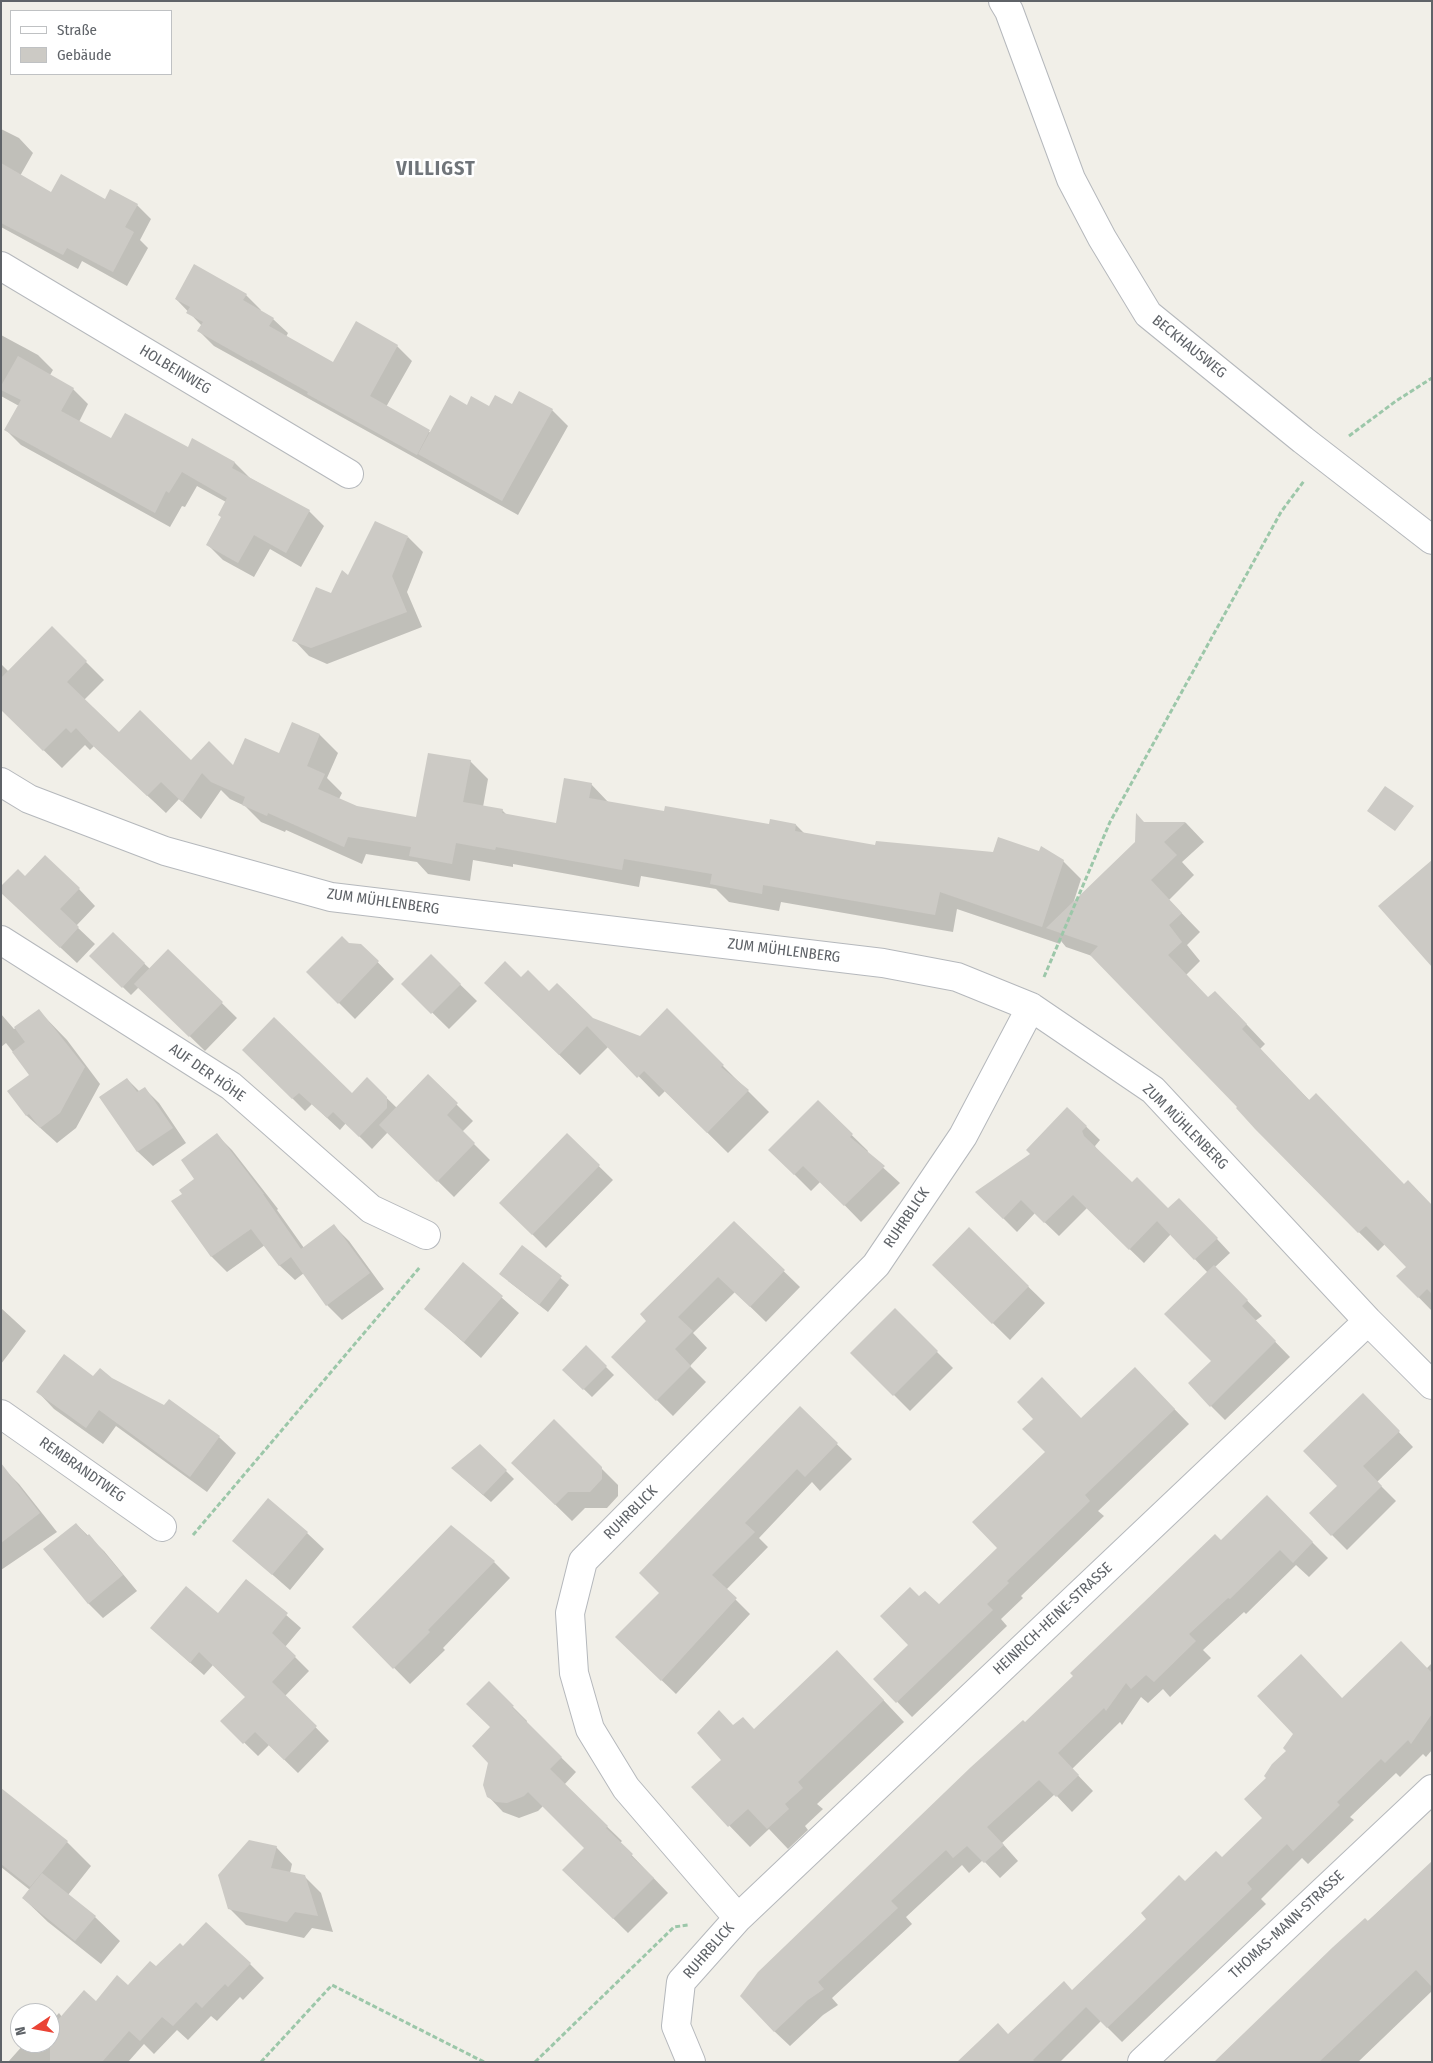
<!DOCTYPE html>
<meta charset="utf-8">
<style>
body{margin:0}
#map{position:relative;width:1433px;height:2063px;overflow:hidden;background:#f1efe8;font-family:"Fira Sans Condensed",sans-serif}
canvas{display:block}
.frame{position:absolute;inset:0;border:2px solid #5f6368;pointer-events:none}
.legend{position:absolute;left:10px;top:10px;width:162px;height:65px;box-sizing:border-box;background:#fff;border:1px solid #bfc1c3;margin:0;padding:6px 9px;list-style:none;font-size:15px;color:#5f6368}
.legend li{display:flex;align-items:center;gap:10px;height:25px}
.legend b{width:25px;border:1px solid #bfc1c3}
.north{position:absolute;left:10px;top:2003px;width:50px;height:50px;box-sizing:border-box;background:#fff;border:1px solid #bfc1c3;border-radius:50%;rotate:258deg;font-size:14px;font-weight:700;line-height:20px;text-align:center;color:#5f6368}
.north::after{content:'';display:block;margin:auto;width:18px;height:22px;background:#ea4335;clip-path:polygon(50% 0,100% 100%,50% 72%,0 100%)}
</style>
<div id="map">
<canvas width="1433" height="2063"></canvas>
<div class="frame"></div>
<ul class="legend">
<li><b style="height:6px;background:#fff"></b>Straße</li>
<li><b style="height:14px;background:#cccac5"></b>Gebäude</li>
</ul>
<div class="north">N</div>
</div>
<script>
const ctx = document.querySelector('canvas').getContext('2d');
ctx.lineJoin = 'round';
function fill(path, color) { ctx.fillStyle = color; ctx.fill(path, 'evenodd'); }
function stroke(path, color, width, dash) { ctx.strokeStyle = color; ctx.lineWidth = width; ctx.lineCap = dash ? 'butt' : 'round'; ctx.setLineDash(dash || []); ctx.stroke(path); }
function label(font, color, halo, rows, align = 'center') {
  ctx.font = font + ' "Fira Sans Condensed",sans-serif'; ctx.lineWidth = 5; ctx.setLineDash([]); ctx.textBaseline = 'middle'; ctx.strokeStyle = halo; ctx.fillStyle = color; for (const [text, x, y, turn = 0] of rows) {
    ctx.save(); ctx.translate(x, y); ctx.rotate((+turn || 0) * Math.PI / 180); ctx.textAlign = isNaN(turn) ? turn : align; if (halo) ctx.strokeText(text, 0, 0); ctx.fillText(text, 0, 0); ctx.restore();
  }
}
const shadow = new Path2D(`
 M1,129L19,138L33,153L20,176L51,194L137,205L151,219L140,240L148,248L127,286L82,261L78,269L1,227Z
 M246,295L261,310L260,311L273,319L288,333L286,337L334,364L397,346L412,361L386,407L431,433L467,406H512L520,392L552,410L568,426L518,515L214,346L199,331L202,326L176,299Z
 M1,335L38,355L53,370L50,375L73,389L88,404L79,422L112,440L188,449L193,440L235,463L250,478L309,511L324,526L301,567L270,549L254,577L223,560L208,545L222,518L226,502L197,486L185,507L182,506L170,527L21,445L6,430L19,406L1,396Z
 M408,537L423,552L407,592L422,627L327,664L309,656L294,640L348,576Z
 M52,628L104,680L84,700L119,733L191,761L234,767L279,755L293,724L320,735L338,753L327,778L342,793L339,799L356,807L417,818L470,761L488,779L483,807L502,810L508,816L557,824L591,784L609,803L665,813L770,825H796L805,834L876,847L1063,861L1081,879L1073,904L1136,843L1144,823H1186L1204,842L1182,862L1194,875L1169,900L1200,932L1187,945L1200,961L1186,975L1208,999L1234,1011L1265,1044L1260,1049L1310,1101L1405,1186L1432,1206V1311L1398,1276L1407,1267L1385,1244L1378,1251L1296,1170L1238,1107L1092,956L1066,947L1061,941L1060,944L957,909L953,932L781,902L779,911L729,902L716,889L641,876L639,887L513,864V867L473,860L470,881L428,874L417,862L366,854L362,864L286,830L285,832L261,822L245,806L230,799L221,790L201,819L179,799L166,813L94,746L90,750L85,745L62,768L1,709V664L9,672Z
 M25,878L79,889L95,906L76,926L95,944L77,963L16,906Z
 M113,934L150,969L168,950L237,1018L205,1051L139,987L131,995L91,956Z
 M348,944L361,945L394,979L355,1019L308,972Z
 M431,956L477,1001L449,1029L403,984Z
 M521,979L549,993L592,1020L640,1037L667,1010L769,1112L728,1153L665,1091L659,1097L609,1046L580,1075L507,1004Z
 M39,1011L67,1040L100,1084L76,1128L57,1143L27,1116L9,1092L31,1075L6,1043L1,1047V1014L14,1029Z
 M244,1050L352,1094L367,1079L397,1108L428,1076L473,1121L462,1132L490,1160L454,1197L388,1132L372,1149L346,1123L340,1130L312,1104L305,1111Z
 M127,1079L140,1092L145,1089L159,1103L186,1143L153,1166L138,1152L101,1097Z
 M818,1102L868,1151L867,1153L900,1183L861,1222L821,1181L811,1191L770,1150Z
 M1067,1108L1100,1140L1095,1146L1097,1150L1132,1184L1168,1209L1193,1213L1230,1253L1215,1267L1262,1316L1255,1321L1290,1357L1225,1420L1211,1406L1213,1361L1208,1273L1171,1234L1144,1263L1087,1208L1059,1236L1035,1213L1017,1232L977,1192L1032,1154Z
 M217,1135L232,1150L278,1209L277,1210L304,1248L334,1226L349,1241L384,1289L342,1320L327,1305L304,1273L295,1280L279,1265L265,1245L227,1272L212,1257L173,1201L184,1194L196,1180Z
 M567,1135L613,1180L546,1248L501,1203Z
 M734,1223L800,1287L766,1322L735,1292L693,1333L707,1348L690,1366L706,1382L673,1416L613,1357L648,1321Z
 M969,1229L1045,1303L1010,1340L950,1281Z
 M522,1246L569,1285L548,1312L508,1281Z
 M464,1264L519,1313L481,1358L426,1309Z
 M1,1308L26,1331L1,1364Z
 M895,1310L953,1368L910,1411L852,1353Z
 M586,1347L614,1375L592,1397L564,1370Z
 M94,1378L112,1379L219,1437L236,1453L207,1492L116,1426L103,1444L54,1409L38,1392Z
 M1149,1383L1189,1424L1098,1511L1104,1516L1021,1596L1023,1598L1001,1619L1007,1626L912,1717L875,1679L910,1645L919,1598L939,1606L999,1548L1081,1419Z
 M800,1408L852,1459L820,1491L812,1482L759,1538L768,1547L726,1590L750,1614L676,1694L632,1652L660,1593Z
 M1378,1410L1413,1447L1377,1482L1396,1501L1347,1550L1310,1513L1338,1486Z
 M554,1421L618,1485V1496L607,1508H585L572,1521L529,1479Z
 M480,1445L514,1479L491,1502L461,1476Z
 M4,1469L19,1484L57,1532L1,1570V1471Z
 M1267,1497L1328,1558L1309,1577L1296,1565L1246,1614L1244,1612L1203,1650L1211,1658L1170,1697L1163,1689L1148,1703L1141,1697L1122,1725L1120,1722L1072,1769L1093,1791L1072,1812L1055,1794L1002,1843L1018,1861L1000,1878L983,1860L969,1873L962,1865L906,1917L912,1924L832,1998L838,2005L823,2015L790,2046L774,2031L759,1972L972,1768L1026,1723L1221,1542Z
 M76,1524L104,1551L137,1591L103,1618L88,1603Z
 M307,1533L324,1549L290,1590L234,1541Z
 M494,1562L510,1578L443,1648L445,1650L410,1684L354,1627Z
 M246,1580L301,1628L285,1647L309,1671L285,1696L329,1741L298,1773L269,1745L258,1756L222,1721L246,1697L213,1665L204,1675L151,1628L218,1615Z
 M1432,1663V1750L1426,1757L1423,1754L1400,1777L1396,1773L1350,1817L1354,1820L1308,1864L1302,1858L1261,1899L1266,1904L1122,2042L1101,2021L1060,2062H958L1008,2035L1073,1991L1185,1882L1222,1858L1264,1818L1268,1778L1343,1699L1427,1668Z
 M857,1672L904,1722L817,1804L823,1809L805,1826L808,1830L788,1849L769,1829L750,1847L693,1788L723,1760L734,1726L754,1730Z
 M489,1683L527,1721L526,1723L576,1772L564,1785L622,1841L620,1843L668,1893L628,1933L564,1870L586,1848L543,1806L538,1811L519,1818L503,1812L488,1796L492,1728Z
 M1,1816L67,1842L91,1866L68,1895L95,1917L120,1941L101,1964L48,1922L23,1898L30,1890L1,1867Z
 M276,1847L292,1864L290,1873L304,1876L321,1893L333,1932L312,1928L304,1938L246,1925L229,1908Z
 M1432,1862V1991L1358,2062H1215Z
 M183,1948L250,1964L264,1978L243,2000L240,1997L217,2021L211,2016L188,2040L177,2030L154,2054L144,2044L128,2062H8L25,2043H50V2022L59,2013L62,2017L96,2003L128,1987Z`);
const building = new Path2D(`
 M1,163L51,192L61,174L105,199L110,189L138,204L125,227L134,232L113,272L67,248L63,255L1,223Z
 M194,264L247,294L243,300L274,318L269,326L333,362L356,321L398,345L370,396L430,430L417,455L307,394L308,392L251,360L250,361L197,331L203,322L186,313L190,307L175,299Z
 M18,356L74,388L61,411L111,438L125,413L188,447L192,438L235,462L232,468L310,510L286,553L254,535L238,563L206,545L221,517L218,515L227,498L182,472L169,493L166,491L155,513L4,430L21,400L1,390V386Z
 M519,391L553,409L502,501L418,454L450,395L467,405L471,396L489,406L495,395L512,404Z
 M375,521L408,536L392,576L407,612L311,648L292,641L316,587L331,593L342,570L348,575Z
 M52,626L87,661L67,682L119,732L140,710L191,760L209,741L233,765L245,738L279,753L292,722L320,734L307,766L325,774L318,789L357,806L416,817L428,753L471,760L463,802L503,809L502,813L556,823L564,778L592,783L589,798L664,811L665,806L769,824L770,819L796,824L795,831L875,845L876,841L993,852L998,837L1039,851L1041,846L1064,860L1042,927L940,892L935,915L763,885L762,894L710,884L712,874L624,859L622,870L496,847L495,850L456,843L452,864L409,856L411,847L348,837L344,847L268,813L267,816L242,805L245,797L211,782L202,773L182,802L161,782L147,796L91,744L76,728L71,733L66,728L43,751L1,710V678Z
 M1385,786L1414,806L1395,831L1367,811Z
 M1136,813L1144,822H1186L1164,842L1177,855L1151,880L1182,913L1169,925L1182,942L1168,955L1208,997L1215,991L1247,1024L1242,1029L1309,1100L1316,1093L1404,1184L1408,1180L1432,1205V1294L1427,1289L1418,1298L1396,1276L1406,1267L1366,1226L1358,1233L1255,1129L1236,1108L1237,1107L1090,955L1098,946L1046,928L1135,842Z
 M45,855L80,888L60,909L79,927L60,948L1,893V886L18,869L25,876Z
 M1432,860V967L1378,906Z
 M113,932L145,963L122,988L89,956Z
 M342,936L349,943L361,944L379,961L338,1004L306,972Z
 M168,949L223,1002L189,1037L134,984Z
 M431,954L461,984L431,1014L401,984Z
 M505,961L521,977L528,970L549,991L557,983L593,1018L640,1036L667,1008L724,1065L721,1067L749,1090L707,1133L644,1071L637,1078L587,1026L559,1055L484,983Z
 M39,1009L85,1067L60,1113L40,1128L29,1114L26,1116L7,1091L29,1075L12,1052L25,1042L14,1027Z
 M274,1017L352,1093L367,1077L387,1097V1108L359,1137L333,1112L327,1118L299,1093L292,1099L242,1050Z
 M428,1074L458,1103L447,1115L475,1143L437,1182L379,1125Z
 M127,1078L137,1092L145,1087L173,1128L137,1152L99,1097Z
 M818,1100L853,1134L850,1137L885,1166L844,1206L803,1166L794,1175L768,1150Z
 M1067,1107L1087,1126L1082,1131L1084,1136L1132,1182L1137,1177L1168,1208L1179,1198L1218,1238L1194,1260L1157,1221L1129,1250L1073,1195L1044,1223L1021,1200L1003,1219L975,1192L1030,1154L1026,1150Z
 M217,1133L264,1194H263L301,1249L334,1224L370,1273L326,1306L291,1257L279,1266L251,1229L211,1257L171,1201L182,1194L179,1190L194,1179L181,1160Z
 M567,1133L600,1165L532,1235L499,1203Z
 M734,1221L785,1270L750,1307L718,1277L678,1317L693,1331L675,1349L691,1366L656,1401L611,1357L646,1321L640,1314Z
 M969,1227L1029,1286L992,1324L932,1265Z
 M522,1245L562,1276L539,1305L499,1274Z
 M463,1262L503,1296L464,1342L424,1309Z
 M1214,1265L1248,1300L1242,1306L1276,1341L1210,1407L1188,1383L1211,1361L1164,1314Z
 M895,1308L938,1351L893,1396L850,1353Z
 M586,1345L607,1366L583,1390L562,1370Z
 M64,1354L93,1376L100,1368L112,1378L164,1405L169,1399L220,1436L190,1477L99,1410L86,1428L36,1392Z
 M1135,1367L1175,1409L1085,1495L1090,1501L1007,1581L1009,1583L987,1604L993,1610L896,1703L873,1679L908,1645L880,1616L910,1587L919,1596L925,1591L939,1604L997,1548L972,1522L1045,1452L1022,1429L1033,1419L1017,1402L1042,1377L1081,1418Z
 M1363,1393L1400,1431L1363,1466L1382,1486L1331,1536L1309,1513L1337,1486L1303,1451Z
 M800,1406L838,1443L805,1477L797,1469L745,1523L755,1532L712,1575L737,1598L661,1681L615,1637L659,1593L639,1573Z
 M554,1419L602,1467V1479L590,1492H568L555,1505L511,1463Z
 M480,1444L507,1470L483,1495L451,1468Z
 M1,1463L40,1513L1,1543Z
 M1267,1495L1313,1542L1293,1563L1280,1550L1230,1599L1228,1598L1189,1634L1196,1641L1154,1682L1146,1675L1131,1689L1126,1683L1106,1711L1104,1708L1058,1753L1079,1775L1056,1797L1039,1780L987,1827L1004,1845L984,1863L967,1846L953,1858L946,1850L891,1901L898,1908L818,1982L824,1989L808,2000L774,2032L740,1996L758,1972L971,1767L1023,1720L1025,1722L1073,1676L1070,1673L1215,1534L1221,1540Z
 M268,1498L308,1532L272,1575L232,1541Z
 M76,1523L87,1536L89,1534L123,1575L88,1604L43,1549Z
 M451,1525L495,1561L428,1630L430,1632L393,1669L352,1627Z
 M246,1579L288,1613L272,1633L296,1656L272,1682L317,1726L284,1760L255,1732L243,1744L220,1721L245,1697L199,1652L190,1663L150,1628L186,1586L218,1613Z
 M1401,1641L1432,1673V1714L1411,1744L1408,1740L1385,1763L1381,1759L1337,1802L1340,1805L1293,1851L1287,1844L1247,1883L1252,1889L1107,2028L1086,2007L1033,2060L1035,2062H957L998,2023L1008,2034L1064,1981L1072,1990L1146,1919L1141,1913L1179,1875L1185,1881L1216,1851L1222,1857L1262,1818L1244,1799L1266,1778L1264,1776L1272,1764L1286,1751L1283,1748L1293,1734L1257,1696L1301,1654L1342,1698Z
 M837,1650L884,1700L798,1782L803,1788L785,1804L789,1809L767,1829L748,1809L728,1827L691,1787L721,1760L697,1733L719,1710L733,1725L743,1717L754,1729Z
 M489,1681L514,1706L512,1707L562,1757L550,1769L608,1826L606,1828L633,1854L631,1856L654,1878L613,1919L562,1870L584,1848L528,1792L524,1796L507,1803L496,1802L487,1797L483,1785L488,1763L472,1746L490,1727L466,1704Z
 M1,1788L68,1841L30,1887L1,1864Z
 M249,1840L277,1846L271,1868L305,1875L318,1916L295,1912L287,1922L228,1909L218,1875Z
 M1432,1861V1987L1416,1970L1319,2062H1214L1333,1947L1365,1918L1368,1921Z
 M42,1873L96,1916L75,1941L22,1898Z
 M206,1922L251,1963L228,1987L225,1984L202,2008L196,2002L173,2026L162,2017L140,2041L129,2031L102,2062H50V2029L84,1990L96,2001L117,1975L128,1985L150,1961L156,1966L180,1943L183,1946Z`);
const path = new Path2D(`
 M1349,436L1396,401L1432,378
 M1044,977L1110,822L1281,512L1304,481
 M193,1535L420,1267
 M261,2062L332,1985L484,2062
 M535,2062L674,1927L688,1925`);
const minor = new Path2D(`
 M1003,1L1009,11L1071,179L1102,238L1148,314L1303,440L1432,540
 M1,266L349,474
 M1,782L29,799L165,851L331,897L883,963L957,977L1031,1007L1153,1090L1368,1321L1432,1385
 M1,940L231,1086L371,1209L426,1235
 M1,1414L162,1527
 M738,1918L626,1788L590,1729L574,1673L570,1613L583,1561L876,1265L963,1136L1031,1007
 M691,2062L676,2026L681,1982L738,1918L1368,1321
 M1142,2062L1432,1789`);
const streetNames = [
 ["BECKHAUSWEG",1189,347,39],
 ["HOLBEINWEG",175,370,31],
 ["ZUM MÜHLENBERG",383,902,8],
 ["ZUM MÜHLENBERG",784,951,7],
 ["AUF DER HÖHE",207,1073,35],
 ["ZUM MÜHLENBERG",1185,1127,45],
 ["RUHRBLICK",907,1218,-56],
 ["REMBRANDTWEG",82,1470,35],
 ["RUHRBLICK",631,1513,-45],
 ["HEINRICH-HEINE-STRASSE",1053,1619,-43],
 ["THOMAS-MANN-STRASSE",1287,1925,-43],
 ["RUHRBLICK",709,1951,-49]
];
const districtNames = [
 ["VILLIGST",436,169]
];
fill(shadow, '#0003');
fill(building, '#cccac5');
stroke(minor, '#b5b8bc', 30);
stroke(path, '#9cc7a9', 3, [5, 2.5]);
stroke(minor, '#fff', 28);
label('15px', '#5f6368', '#fff', streetNames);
ctx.letterSpacing = '1px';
label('bold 20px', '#70757a', '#fff', districtNames);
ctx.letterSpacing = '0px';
</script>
